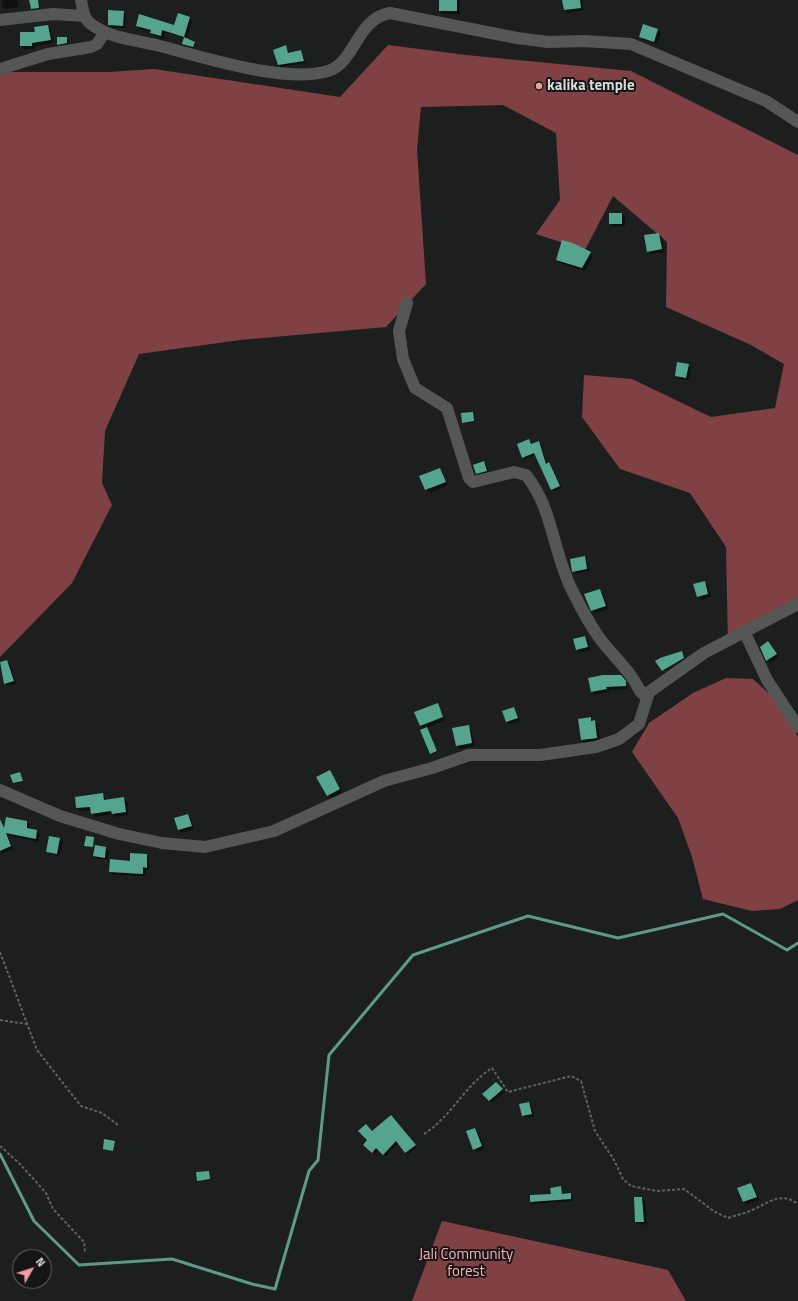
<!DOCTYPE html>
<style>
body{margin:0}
#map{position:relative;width:798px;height:1301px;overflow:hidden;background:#1d1f1e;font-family:"Titillium Web",sans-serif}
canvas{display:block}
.north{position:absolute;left:12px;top:1249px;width:40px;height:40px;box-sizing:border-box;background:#141615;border:1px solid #626463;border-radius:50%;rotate:51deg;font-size:11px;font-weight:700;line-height:16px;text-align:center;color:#d8dad9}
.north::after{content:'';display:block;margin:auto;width:14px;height:18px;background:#f49b9f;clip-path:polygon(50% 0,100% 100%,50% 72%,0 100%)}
</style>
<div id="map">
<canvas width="798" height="1301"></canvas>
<div class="north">N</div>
</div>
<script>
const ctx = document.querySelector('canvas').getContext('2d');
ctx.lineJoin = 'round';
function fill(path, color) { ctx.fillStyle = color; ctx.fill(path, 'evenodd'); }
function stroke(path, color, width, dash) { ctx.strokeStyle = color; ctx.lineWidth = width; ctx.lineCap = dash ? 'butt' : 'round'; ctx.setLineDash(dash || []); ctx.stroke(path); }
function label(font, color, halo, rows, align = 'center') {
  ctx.font = font + ' "Titillium Web",sans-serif'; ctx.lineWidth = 4; ctx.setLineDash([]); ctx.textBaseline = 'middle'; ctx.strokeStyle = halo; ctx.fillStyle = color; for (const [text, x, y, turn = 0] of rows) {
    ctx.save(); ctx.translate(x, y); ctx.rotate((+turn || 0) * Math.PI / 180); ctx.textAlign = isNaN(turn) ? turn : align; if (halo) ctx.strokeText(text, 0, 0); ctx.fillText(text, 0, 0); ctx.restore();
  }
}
const forest = new Path2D(`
 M388,45L466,55L631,71L798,155V599L728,645L726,547L690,493L620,469L582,417L584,375L632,379L711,417L775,408L784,364L751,345L666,307L667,242L613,196L585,250L536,234L560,200L556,133L503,105L421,107L417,149L426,284L386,327L240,340L139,354L105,431L102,483L112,505L72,583L0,657V72H109L154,69L340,97Z
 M726,678L753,679L777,701L798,737V900L780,909L752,911L703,899L692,857L678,818L632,752L649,723L693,693Z
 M442,1221L668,1270L686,1301H412Z`);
const shadow = new Path2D(`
 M2,0H17L19,7L5,9L2,6Z
 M30,0H38L40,9L33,10Z
 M440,0H460V14H443L440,11Z
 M563,0H582L583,10L568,13L565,10Z
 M123,12L126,15V28H112L109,25Z
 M189,18L192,21L187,39L196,44L194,48L183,44L185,38L165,32L164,39L154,36L151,32L140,29L137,26H175Z
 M47,26L51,29L53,43L35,46V49H24L21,46Z
 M658,30L661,33L657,44L643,40L640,37Z
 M67,38L68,44L58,45Z
 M286,47L290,54L301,51L306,63L281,67L279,65Z
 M622,214L625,217V226L613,227L610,224Z
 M659,234L662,237L665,252L651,254L648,251Z
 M590,253L593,256L585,271L560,263L557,260Z
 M688,365L691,368L689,380L679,379L676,376Z
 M472,413L475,422L465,423L463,422Z
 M529,440L532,445L539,442L541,444L547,464L551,465L562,488L554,491L552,489L536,455L525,459L523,457Z
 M484,462L487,466L489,474L479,476L476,473Z
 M440,469L448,485L429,493L421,477Z
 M584,557L587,560L590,571L576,574L573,571Z
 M705,582L708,585L711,597L701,600L698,597Z
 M600,590L603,593L609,609L595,613L592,610Z
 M585,637L588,640L590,650L580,653L577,650Z
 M771,646L779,657L770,663L767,660Z
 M682,652L685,659L664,671L663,670Z
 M7,661L10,664L16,684L8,686L5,683L0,665V663Z
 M589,679L624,680L628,689L609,690V692L595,695L592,692Z
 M437,704L445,720L427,728L438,752L432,754L424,729L420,726L415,713Z
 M514,708L520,721L510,724L507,721Z
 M590,718L598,724L600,741L585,743L582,740Z
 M468,726L471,729L475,746L460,749L457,746Z
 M330,771L343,792L331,799L318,777Z
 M20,773L23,782L15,784L14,783Z
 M103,794L106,800L123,798L127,801L128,815L116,817L113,814L95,817L91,810L80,811L77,808L76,798Z
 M188,815L191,818L194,829L182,833L179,830L176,819Z
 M26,822L29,825V829L37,831L40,834L38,842L8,835L13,849L1,854L0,836L4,832Z
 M94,838V846L106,848L109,851L108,860L97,859L94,856L95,848L85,845Z
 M60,839L63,842L59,856L50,854L47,851Z
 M146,855L149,858V870H146V876L113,875L110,872Z
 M496,1083L505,1092L492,1103L484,1094Z
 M529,1103L532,1106L534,1117L526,1118L523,1115Z
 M393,1119L417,1147L408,1154L398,1143L386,1156L379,1150L375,1154L364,1145L372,1132Z
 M475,1129L478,1132L485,1149L477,1152L474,1149Z
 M114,1142V1151L104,1148Z
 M208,1172L210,1180H198Z
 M751,1184L754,1187L759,1200L746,1205L743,1202Z
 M560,1187L563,1195L570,1194L573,1197V1201L534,1204L531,1202L552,1195Z
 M642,1198L645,1201L646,1224L639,1225L636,1222Z`);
const stream = new Path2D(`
 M0,1154L34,1221L79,1265L172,1259L252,1284L275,1289L309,1171L318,1160L329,1055L413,955L528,916L618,938L723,914L787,950L798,943`);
const building = new Path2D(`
 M29,0H38L39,8L31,9Z
 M439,0H457V11H439Z
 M562,0H580L581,8L564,10Z
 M108,10L124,11L123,26L108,25Z
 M178,13L190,17L184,37L162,30L161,36L150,33L151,30L136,26L139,14L174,25Z
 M643,24L658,29L654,42L639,37Z
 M48,25L51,40L32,43V46H20V32H35L34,27Z
 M57,37H67V43L57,45Z
 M184,37L195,42L193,47L182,44Z
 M286,45L288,53L301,50L304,61L278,65L273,50Z
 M609,213H622V224H609Z
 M659,233L662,249L647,252L644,235Z
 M562,240L575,244L591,252L582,268L556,260Z
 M677,362L689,364L686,378L675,376Z
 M473,412L474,421L462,423L461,413Z
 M529,439L531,444L539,441L546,464L549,462L560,486L551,490L534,453L522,458L517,444Z
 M484,461L487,471L476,474L473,465Z
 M440,468L446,482L425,490L419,476Z
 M585,556L587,569L572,572L570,559Z
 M705,581L708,594L697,597L693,584Z
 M600,589L606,606L591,611L584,594Z
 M585,636L588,647L576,650L573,639Z
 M768,641L777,654L766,661L760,647Z
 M682,651L684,658L662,671L655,661L660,658Z
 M7,660L14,681L4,684L0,662Z
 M603,675H621L626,681V686L606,687L607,689L591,692L588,678Z
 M438,703L443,717L420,726L414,712Z
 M514,707L518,718L506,722L502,711Z
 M591,717V721L595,720L597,738L581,740L578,719Z
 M469,725L472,743L456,746L452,728Z
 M427,727L437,751L430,754L420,730Z
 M330,770L340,789L327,796L316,777Z
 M20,772L23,781L13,783L10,775Z
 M103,793L104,800L124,797L126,812L112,814L111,811L91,814L90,807L76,808L75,797Z
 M188,814L192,826L178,830L174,818Z
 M6,817L27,821V828L37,830L36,839L6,833L11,846L0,851V819L4,828Z
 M49,836L60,838L57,854L46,852Z
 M86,836L94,837L93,847L84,846Z
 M95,845L106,847L105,858L93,856Z
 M130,853L147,854V868L143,867V874L109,872L110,859L130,861Z
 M496,1082L503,1089L489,1101L482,1094Z
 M529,1102L532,1114L522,1116L519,1104Z
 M391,1115L416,1145L405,1153L396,1141L383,1155L376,1148L372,1153L363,1145L367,1140L358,1131L366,1124L372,1131Z
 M475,1128L482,1146L473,1150L466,1131Z
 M104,1139L115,1141L113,1151L103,1149Z
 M209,1171L210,1179L197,1181L196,1172Z
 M751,1183L757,1197L743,1202L737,1188Z
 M561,1186L562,1194L571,1193V1199L530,1202V1195L551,1194L550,1188Z
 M634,1197H642L644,1222H635Z`);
const path = new Path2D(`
 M0,952L37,1050L81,1106L102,1113L118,1125
 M0,1020L27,1024
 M424,1134C451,1117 465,1085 492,1068L508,1092L571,1076L581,1081L595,1131L614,1160L623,1179L631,1186L657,1191L684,1189L715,1212L728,1218C736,1215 744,1214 752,1210C769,1203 780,1191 798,1204
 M0,1146L20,1164L46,1193L53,1209L84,1242L85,1253`);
const minor = new Path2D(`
 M81,0C83,9 83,18 91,24C111,39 137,40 160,46C203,57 285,84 328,71C356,62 356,19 390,13L517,38L548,42L584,41L631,44L766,101L798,122
 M0,20L53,14L84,16
 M0,69L48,54L91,47L97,44L105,32
 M407,303L399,331L403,359L415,388L447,408L469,478L473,482L514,472L526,475C553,508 553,553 572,590C581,608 592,630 605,645C619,662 630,671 640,691L643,694L649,692
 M744,631L767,680L798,727
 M0,790L60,816L119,834L162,843L205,847L274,831L384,781L432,768L469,755H540L596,747L619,739L639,724L649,692L704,653L798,604`);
const markers = [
 [539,86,4,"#f49b9f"]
];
const poiNames = [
 ["kalika temple",547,86]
];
const parkNames = [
 ["Jali Community",466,1255],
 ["forest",466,1272]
];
fill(forest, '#804145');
fill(shadow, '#0007');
stroke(stream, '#5e9989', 3);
fill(building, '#55a58e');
stroke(path, '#616362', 2, [3, 2]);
stroke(minor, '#545756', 12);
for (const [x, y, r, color] of markers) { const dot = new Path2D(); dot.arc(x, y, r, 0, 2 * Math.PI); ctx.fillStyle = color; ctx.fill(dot); stroke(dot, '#141615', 1.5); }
label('bold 15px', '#d8dad9', '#141615', poiNames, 'left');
label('15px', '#feaeb1', '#141615', parkNames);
</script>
